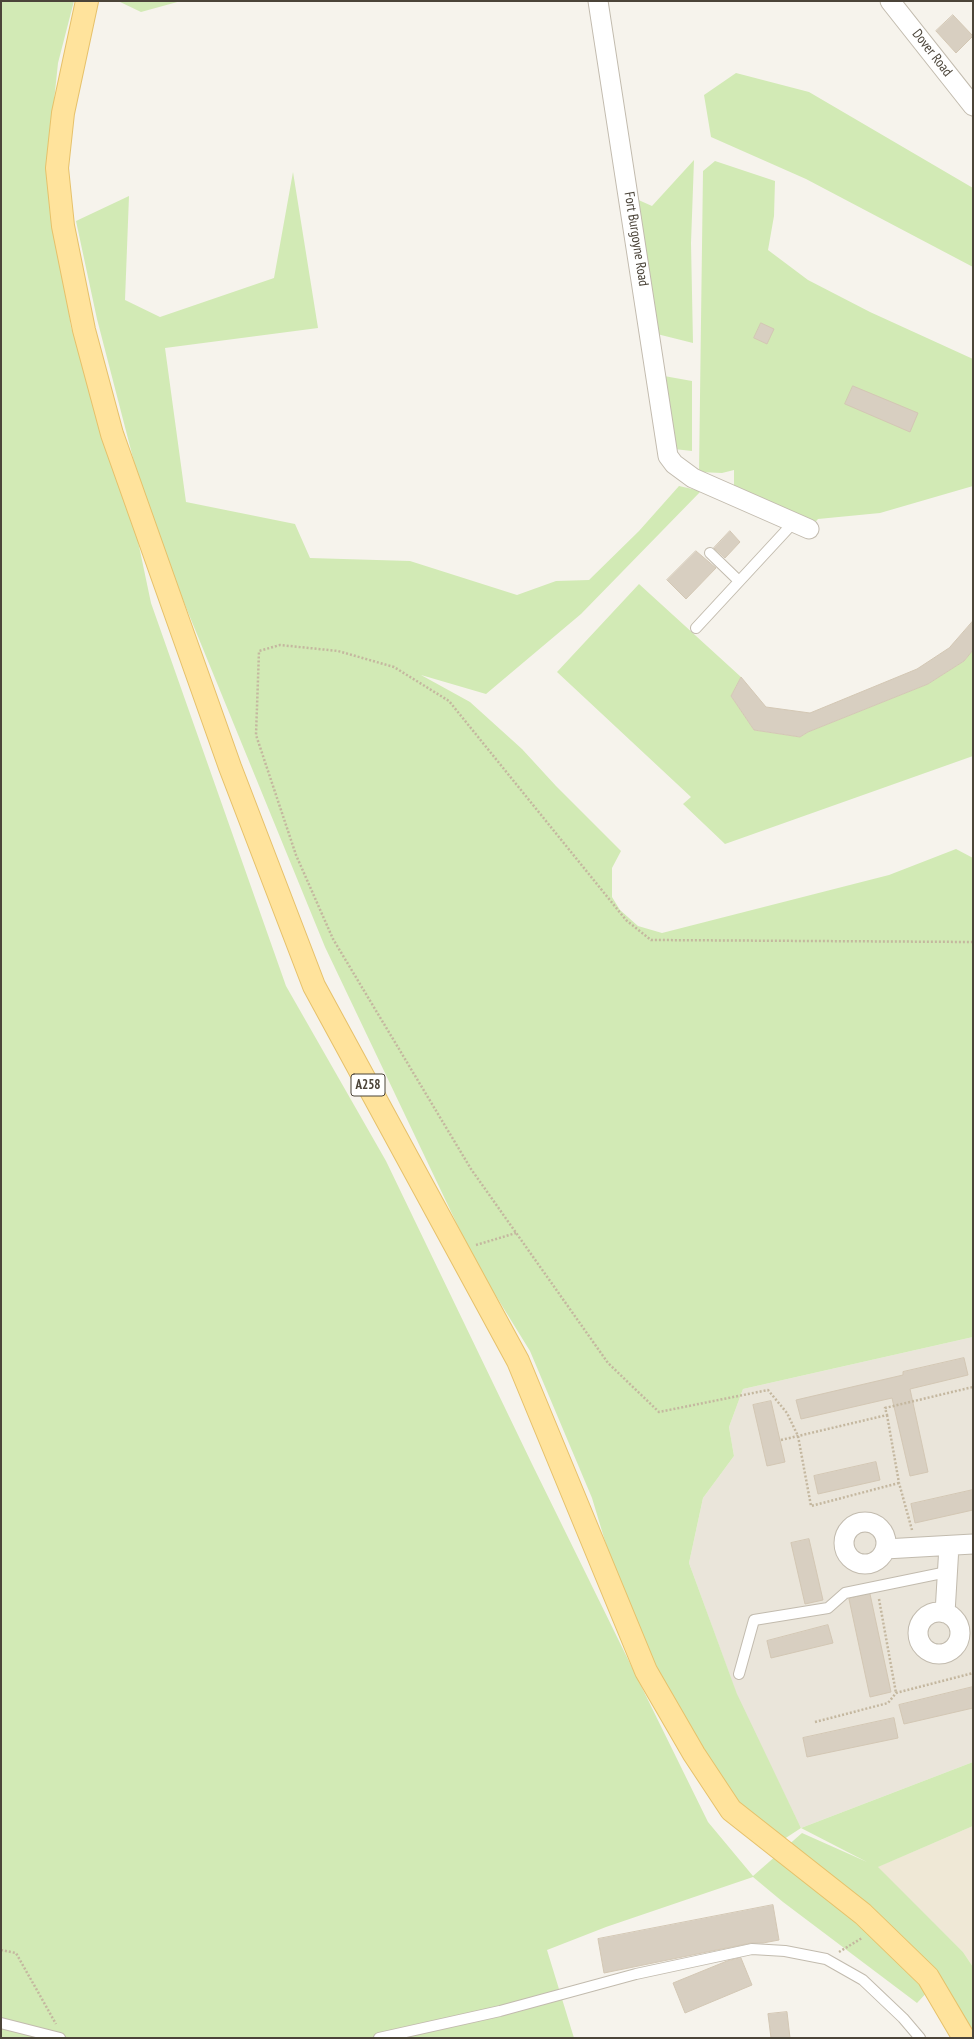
<!DOCTYPE html>
<style>
body{margin:0}
#map{position:relative;width:974px;height:2039px;overflow:hidden;background:#f6f3ec;font-family:"PT Sans Narrow",sans-serif}
canvas{display:block}
.frame{position:absolute;inset:0;border:2px solid #4b4439;pointer-events:none}
</style>
<div id="map">
<canvas width="974" height="2039"></canvas>
<div class="frame"></div>
</div>
<script>
const ctx = document.querySelector('canvas').getContext('2d');
ctx.lineJoin = 'round';
function fill(path, color) { ctx.fillStyle = color; ctx.fill(path, 'evenodd'); }
function stroke(path, color, width, dash) { ctx.strokeStyle = color; ctx.lineWidth = width; ctx.lineCap = dash ? 'butt' : 'round'; ctx.setLineDash(dash || []); ctx.stroke(path); }
function label(font, color, halo, rows, align = 'center') {
  ctx.font = font + ' "PT Sans Narrow",sans-serif'; ctx.lineWidth = 3.5; ctx.setLineDash([]); ctx.textBaseline = 'middle'; ctx.strokeStyle = halo; ctx.fillStyle = color; for (const [text, x, y, turn = 0] of rows) {
    ctx.save(); ctx.translate(x, y); ctx.rotate((+turn || 0) * Math.PI / 180); ctx.textAlign = isNaN(turn) ? turn : align; if (halo) ctx.strokeText(text, 0, 0); ctx.fillText(text, 0, 0); ctx.restore();
  }
}
const residential = new Path2D(`
 M973,1337V1762L801,1828L741,1706L689,1563L703,1498L734,1456L729,1427L743,1389Z`);
const education = new Path2D(`
 M973,1826V1967L963,1952L877,1867Z`);
const green = new Path2D(`
 M1,1H74L58,63L53,111L50,178L71,327L135,527L151,603L286,986L386,1161L532,1464L708,1822L753,1876L802,1833L867,1862L801,1828L775,1845L728,1805L641,1660L592,1498L530,1351L475,1262L325,947L147,512L97,319L76,221L129,196L125,300L160,317L274,278L293,172L318,328L165,348L186,502L295,524L310,558L410,561L517,595L556,581L589,580L639,531L679,486L701,491L581,614L486,694L421,675L470,702L522,749L556,786L621,851L612,868V897L620,910L638,926L662,933L889,875L956,849L973,858V1337L743,1389L729,1427L734,1456L703,1498L689,1563L737,1694L801,1828L973,1762V1826L878,1867L963,1952L973,1967V2038L933,1986L917,2003L783,1902L753,1877L606,1927L547,1950L574,2038H1Z
 M118,1H181L141,12Z
 M736,73L809,92L973,188V267L806,179L711,137L704,95Z
 M694,160L691,243L693,343L653,333L634,198L652,206Z
 M715,161L775,181L774,216L768,250L808,280L870,312L973,359V486L880,513L818,519L809,529L734,495V470L722,473L699,472L703,171Z
 M664,376L692,381V451L674,449Z
 M639,584L741,677L731,696L754,730L800,737L808,732L928,684L964,661L973,650V756L725,844L683,804L691,797L557,672Z`);
const building = new Path2D(`
 M953,15L973,36L956,53L936,31Z
 M761,323L774,329L767,344L754,338Z
 M853,386L918,413L910,432L845,404Z
 M730,531L740,542L725,558L714,548Z
 M696,551L716,568L686,599L667,580Z
 M973,621V650L964,661L928,684L808,732L800,737L754,730L731,696L741,677L766,707L810,713L917,669L949,648Z
 M964,1358L968,1375L910,1389L928,1472L910,1476L892,1398L801,1419L796,1400L903,1375V1372Z
 M771,1401L785,1462L767,1466L753,1405Z
 M876,1462L880,1480L818,1494L814,1476Z
 M973,1490V1510L915,1523L911,1504Z
 M809,1539L823,1600L805,1604L791,1543Z
 M870,1594L891,1692L870,1697L849,1599Z
 M828,1625L833,1643L771,1658L767,1641Z
 M973,1687V1708L904,1724L899,1705Z
 M894,1718L898,1738L807,1757L803,1738Z
 M773,1905L779,1940L763,1943H751L604,1973L598,1939Z
 M741,1958L752,1985L685,2013L673,1983L727,1961Z
 M787,2012L790,2038H771L768,2014Z`);
const path = new Path2D(`
 M476,1245L516,1233
 M887,1415L899,1483L912,1530
 M781,1440L887,1415L885,1408L973,1387
 M899,1483L811,1506L798,1436L787,1413L768,1390L659,1412L608,1363L471,1169L333,939L296,855L256,735L259,651L280,645L338,651L394,667L449,701L626,920L651,940L973,942
 M879,1599L896,1693
 M815,1722L888,1703L896,1693L973,1673
 M1,1950L16,1953L56,2024
 M839,1952L862,1938`);
const service = new Path2D(`
 M710,553L739,581
 M696,628L794,522
 M739,1674L754,1620L828,1608L845,1593L947,1572
 M1,2023L60,2038
 M379,2038L500,2011L636,1974L752,1949L785,1951L826,1959L863,1980L903,2018L920,2038`);
const minor = new Path2D(`
 M598,1L668,456L674,464L693,478L809,529
 M890,1L973,106
 M844 1543a21 21 0 1 1 42 0a21 21 0 1 1-42 0Z
 M885,1549L973,1544
 M918 1633a21 21 0 1 1 42 0a21 21 0 1 1-42 0Z
 M945,1613L949,1546`);
const primary = new Path2D(`
 M87,1L63,113L57,168L63,226L84,330L112,434L230,767L314,986L518,1361L646,1671L694,1754L731,1810L863,1914L928,1977L964,2038`);
const shields = [
 [368,1085,34]
];
const shieldNames = [
 ["A258",368,1085]
];
const streetNames = [
 ["Dover Road",932,53,52],
 ["Fort Burgoyne Road",636,239,81]
];
fill(residential, '#eae5da');
fill(education, '#efe8d6');
fill(green, '#d2eab5');
fill(building, '#d8cfc1');
stroke(building, '#d3c7b4', 1);
stroke(service, '#c2bbae', 12);
stroke(minor, '#c2bbae', 21);
stroke(primary, '#e6c16a', 24);
stroke(path, '#c4b79f', 2.5, [2, 2]);
stroke(service, '#fff', 10);
stroke(minor, '#fff', 19);
stroke(primary, '#ffe39c', 22);
for (const [x, y, w] of shields) { const box = new Path2D(); box.roundRect(x - w / 2, y - 11, w, 22, 3); ctx.fillStyle = '#fff'; ctx.fill(box); stroke(box, '#4b4439', 1); }
label('bold 13px', '#4b4439', null, shieldNames);
label('14px', '#4b4439', '#fff', streetNames);
</script>
